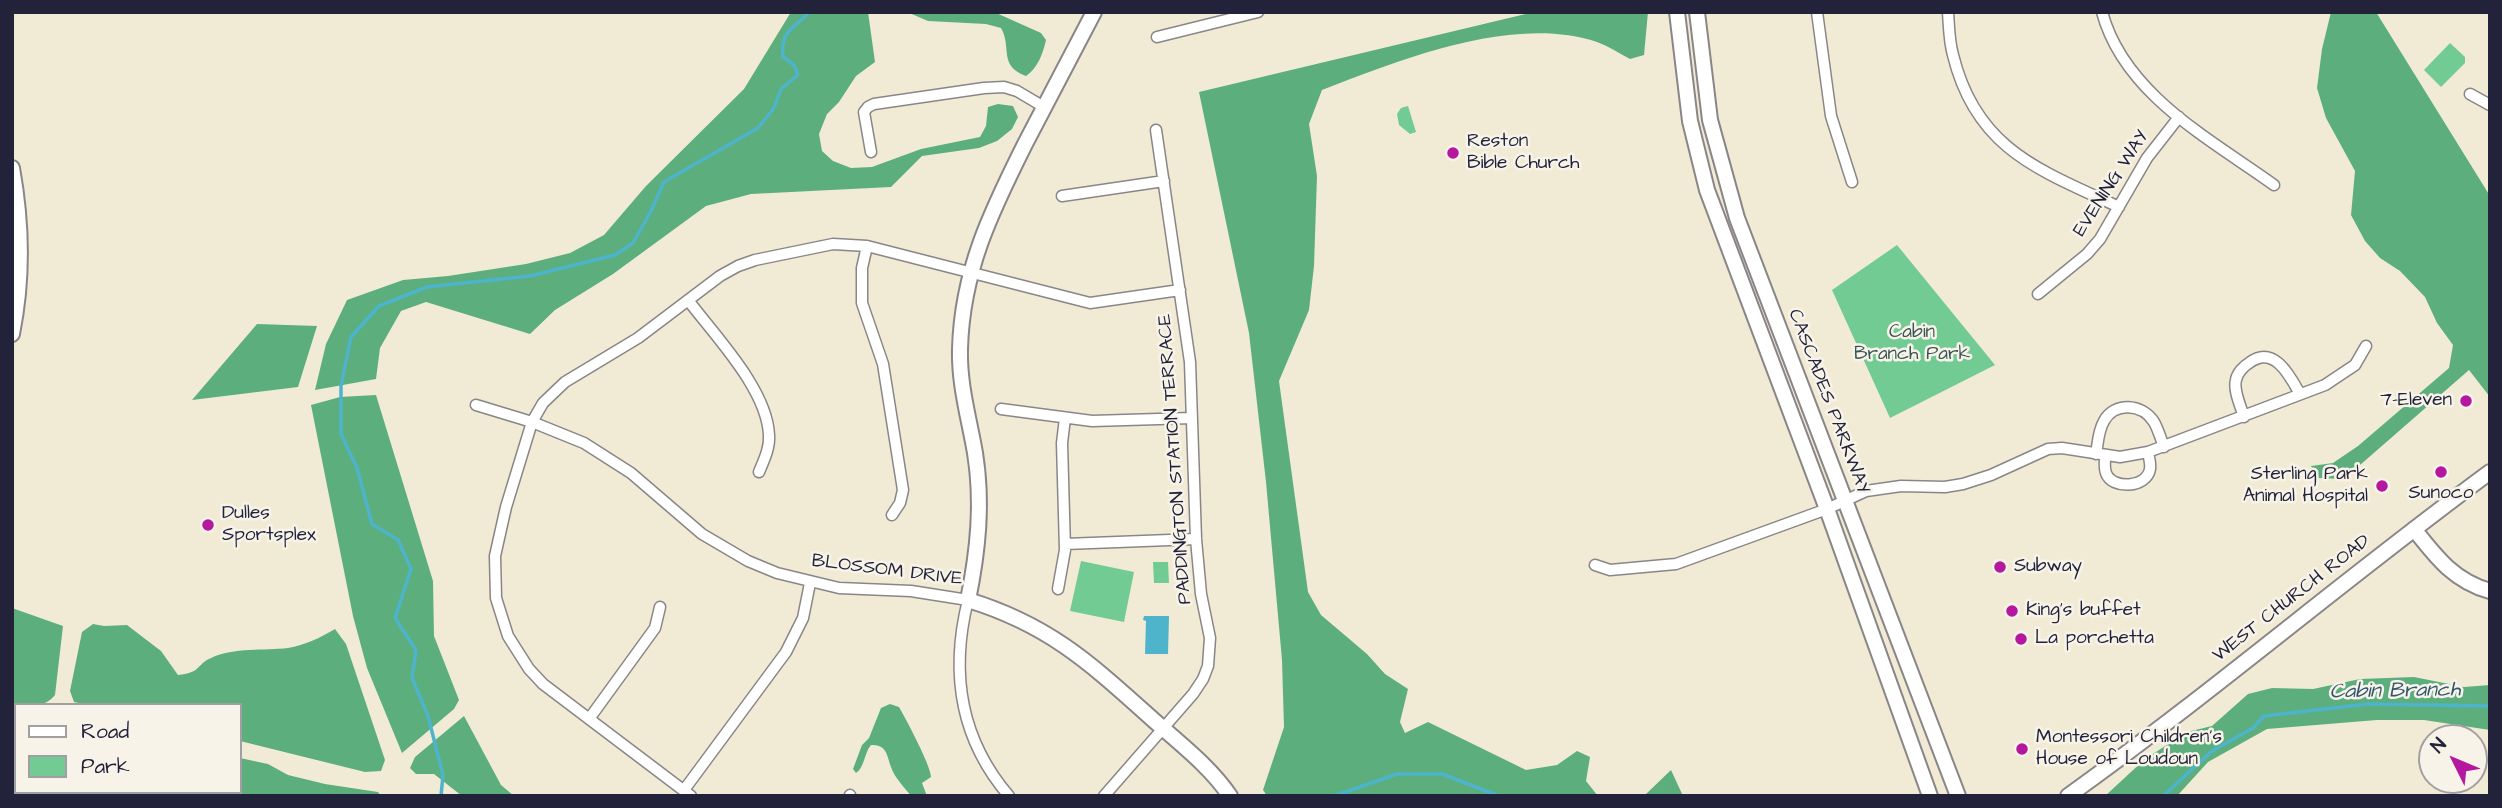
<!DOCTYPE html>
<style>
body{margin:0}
#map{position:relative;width:2502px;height:808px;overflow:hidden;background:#f1ebd5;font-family:"Architects Daughter",sans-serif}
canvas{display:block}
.frame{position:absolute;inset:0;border:14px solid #22223b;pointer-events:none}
.legend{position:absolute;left:14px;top:703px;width:228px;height:91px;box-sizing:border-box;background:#f7f3e8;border:2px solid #a29fa3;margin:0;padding:9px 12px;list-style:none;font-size:21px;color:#22223b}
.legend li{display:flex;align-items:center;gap:14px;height:35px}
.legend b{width:35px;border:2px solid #a29fa3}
.north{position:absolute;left:2418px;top:724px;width:70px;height:70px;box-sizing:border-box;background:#f7f3e8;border:2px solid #a29fa3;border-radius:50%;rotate:313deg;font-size:19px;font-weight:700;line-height:28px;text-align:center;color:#22223b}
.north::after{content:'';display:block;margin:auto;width:24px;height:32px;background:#b5179e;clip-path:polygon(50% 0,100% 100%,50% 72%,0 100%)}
</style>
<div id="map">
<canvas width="2502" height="808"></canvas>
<div class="frame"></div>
<ul class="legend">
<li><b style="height:9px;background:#fff"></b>Road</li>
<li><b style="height:19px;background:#71cb93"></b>Park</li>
</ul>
<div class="north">N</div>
</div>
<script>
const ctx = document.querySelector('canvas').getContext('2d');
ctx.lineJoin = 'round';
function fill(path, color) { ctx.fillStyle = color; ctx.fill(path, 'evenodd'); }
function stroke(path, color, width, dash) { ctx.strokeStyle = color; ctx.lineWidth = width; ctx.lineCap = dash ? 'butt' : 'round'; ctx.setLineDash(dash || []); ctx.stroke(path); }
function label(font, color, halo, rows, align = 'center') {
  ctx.font = font + ' "Architects Daughter",sans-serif'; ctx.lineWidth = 5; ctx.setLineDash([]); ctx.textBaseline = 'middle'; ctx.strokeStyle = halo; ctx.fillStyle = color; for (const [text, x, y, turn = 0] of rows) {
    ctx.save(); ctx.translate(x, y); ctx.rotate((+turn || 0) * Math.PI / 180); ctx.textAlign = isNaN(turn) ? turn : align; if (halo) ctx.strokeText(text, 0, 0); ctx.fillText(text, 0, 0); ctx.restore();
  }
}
const green = new Path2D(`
 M2450,43L2465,57V63L2441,87L2424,70Z
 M1408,106L1416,132L1410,134L1399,125L1397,114L1401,108Z
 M1897,245L1995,365L1890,418L1832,290Z
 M1081,561L1134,572L1124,622L1070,611Z
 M1168,562L1169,583H1154L1153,562Z`);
const forest = new Path2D(`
 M791,12H868L875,62L856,76L839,102L827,114L819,134L822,151L833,161L851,168L872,167L921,149L980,137L986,126L988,107L998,104L1013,106L1018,117L1012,129L997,141L979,148L922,156L891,187L751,194L706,206L613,274L555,310L530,334L426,302L401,311L380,348L376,379L315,390L326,344L347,300L403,280L448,276L526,264L570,253L604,235L646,186L744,89Z
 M907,12H994L1041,33L1046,40C1043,53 1038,68 1026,76C998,66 1012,47 1001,28L986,24L928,21Z
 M1534,12H1648L1644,55L1630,59C1619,53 1608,46 1597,42C1513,14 1400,60 1322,90L1309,124L1317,176L1314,266L1309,310L1279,381L1308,592L1321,615L1367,654L1385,674L1408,689L1400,722L1405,733L1428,722L1526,770L1557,765L1577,751L1590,757L1586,781L1598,796H1267L1263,790L1284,727L1282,660L1266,482L1249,333L1199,92Z
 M2331,12H2376L2490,196V397L2469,370L2344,479L2318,478L2311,466L2333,463L2358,446L2449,368L2453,345L2437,323L2425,297L2400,271L2380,258L2365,241L2351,215L2355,171L2326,118L2317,88L2322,49Z
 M257,324L317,326L298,387L192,400Z
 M376,395L433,581L434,636L459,700L454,709L402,753L367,668L353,616L311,405L340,397Z
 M12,608L63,626L55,695C45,708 31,705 16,705L15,712L12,711Z
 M93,624L104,626L127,625L161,651L178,675C203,672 195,665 211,658C234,647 264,651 288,648C305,645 320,638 335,629L346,644L385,760L381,771L365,772L240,741V705H87L74,702L70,691L82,632Z
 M2414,677L2464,687L2490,685V730L2424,720H2377L2267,729L2208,762L2177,796H2105L2145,759L2187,732L2212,726L2248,694L2272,688L2313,689L2360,679Z
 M890,704L899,707C906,719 931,766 931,777L922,783L927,796H911C905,788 894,777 891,767C887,756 887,744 871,745C864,753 865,767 856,773L853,769L862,745L869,738L881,708Z
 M464,716L501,785L514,796H462L434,774H416L410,768L415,757Z
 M16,734V792H240V758L268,764L288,775L325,784L378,792L381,796H12V735Z
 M1671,770L1683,796H1644Z`);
const water = new Path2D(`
 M1144,616H1169L1168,654H1145L1146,621L1143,620Z`);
const stream = new Path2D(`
 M12,737L16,738
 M73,792L82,796
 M441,796L443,775L428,716L412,678L416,650L395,618L411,569L398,540L372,524L357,468L341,434V386L351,337L379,306L427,287L530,276L615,255L633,243L650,213L664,182L758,128L774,108L781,89L798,75L794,65L783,57C780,29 795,29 809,12
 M1334,796L1397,774H1442L1499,796
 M2163,796L2212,751L2253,728L2264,716L2368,704L2490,706`);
const street = new Path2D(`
 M1817,12L1831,116L1852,182
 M1948,12C1949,26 1949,41 1953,55C1976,149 2039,170 2119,207
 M2102,12C2124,94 2210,139 2274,185
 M1157,37L1258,12
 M2470,94L2490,105
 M871,152L864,112L868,107L874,104L984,88L1004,87L1017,91L1044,107
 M1062,196L1164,181
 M867,246L862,268V303L883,364L903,490L900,503L892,515
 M2038,294L2087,254L2100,239L2147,158L2179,117
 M688,300C715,336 767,389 769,435C770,448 764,460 759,472
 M476,405L532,422L584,443L631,473L702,534L748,561L777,573L839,588L911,591L968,600C950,672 960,739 1009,796
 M1001,409L1092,421L1192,418
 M2244,417C2241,407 2233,390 2236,380C2237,373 2244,366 2249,363C2274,344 2290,376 2300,394
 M2096,454C2098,443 2098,431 2104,421C2114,402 2142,403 2154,422C2158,429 2161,439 2164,447
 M2105,456C2105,461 2104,468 2106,473C2112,490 2147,488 2150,469C2151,464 2149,458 2148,452
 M1065,544L1196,539
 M1595,565L1610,570L1676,564L1827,509L1866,491L1901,486L1945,487L1963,484L1991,475L2048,449L2062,448L2120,457L2148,452L2325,385L2355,365L2366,346
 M1058,589L1065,550L1062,443L1065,418
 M589,719L655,628L660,607
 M684,790L786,652L803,618L810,583
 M691,796L543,684L529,669L508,636L496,598L495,556L506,507L532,422L543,403L565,382L638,338L720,276L738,266L755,260L833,244L867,246L1090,303L1180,290
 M850,796V795
 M1104,796L1193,694L1203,679L1208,666L1210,638L1201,594L1196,539L1190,362L1156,130`);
const secondary = new Path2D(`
 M1094,12C1071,56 1048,100 1025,144C991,212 962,271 960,349C959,385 969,418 975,453C983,503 978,551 968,600C1053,626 1094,667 1158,724C1183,746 1211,768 1230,796
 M1677,12L1690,121L1707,190L1827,509L1930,796
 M1697,12L1710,120L1737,218L1958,796
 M12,168C22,223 23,279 12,334
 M2414,529C2436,557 2454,581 2490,591
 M2068,796C2212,693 2347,577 2490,472`);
const markers = [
 [1453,153,7,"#b5179e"],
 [2466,401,7,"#b5179e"],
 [2441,472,7,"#b5179e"],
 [2382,486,7,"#b5179e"],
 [208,525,7,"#b5179e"],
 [2000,567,7,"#b5179e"],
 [2012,611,7,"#b5179e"],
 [2021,639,7,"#b5179e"],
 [2022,749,7,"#b5179e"]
];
const poiNames = [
 ["Reston",1467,142],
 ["Bible Church",1467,164],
 ["7-Eleven",2452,401,"right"],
 ["Sterling Park",2368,475,"right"],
 ["Animal Hospital",2368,497,"right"],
 ["Sunoco",2441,494,"center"],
 ["Dulles",222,514],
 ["Sportsplex",222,536],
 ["Subway",2014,567],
 ["King's buffet",2026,611],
 ["La porchetta",2035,639],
 ["Montessori Children's",2036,738],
 ["House of Loudoun",2036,760]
];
const streetNames = [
 ["EVENING WAY",2112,184,-57],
 ["CASCADES PARKWAY",1828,402,69],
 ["PADDINGTON STATION TERRACE",1176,459,-94],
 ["BLOSSOM DRIVE",887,571,7],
 ["WEST CHURCH ROAD",2292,599,-38]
];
const parkNames = [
 ["Cabin",1912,333],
 ["Branch Park",1912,355]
];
const waterNames = [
 ["Cabin Branch",2395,692,-1]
];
fill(green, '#71cb93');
fill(forest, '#5caf7d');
fill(water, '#4db4cc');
stroke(stream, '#4db4cc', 3.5);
stroke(street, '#8a8688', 13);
stroke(secondary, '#8a8688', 18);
stroke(street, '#fff', 10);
stroke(secondary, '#fff', 14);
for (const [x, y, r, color] of markers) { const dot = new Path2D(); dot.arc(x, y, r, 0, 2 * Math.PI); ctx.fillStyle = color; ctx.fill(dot); stroke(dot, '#f7f3e8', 2.5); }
label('19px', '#22223b', '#f7f3e8', poiNames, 'left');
label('19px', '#22223b', '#f7f3e8', streetNames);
label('19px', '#3a5555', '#f7f3e8', parkNames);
label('italic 21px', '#31556e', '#f7f3e8', waterNames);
</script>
